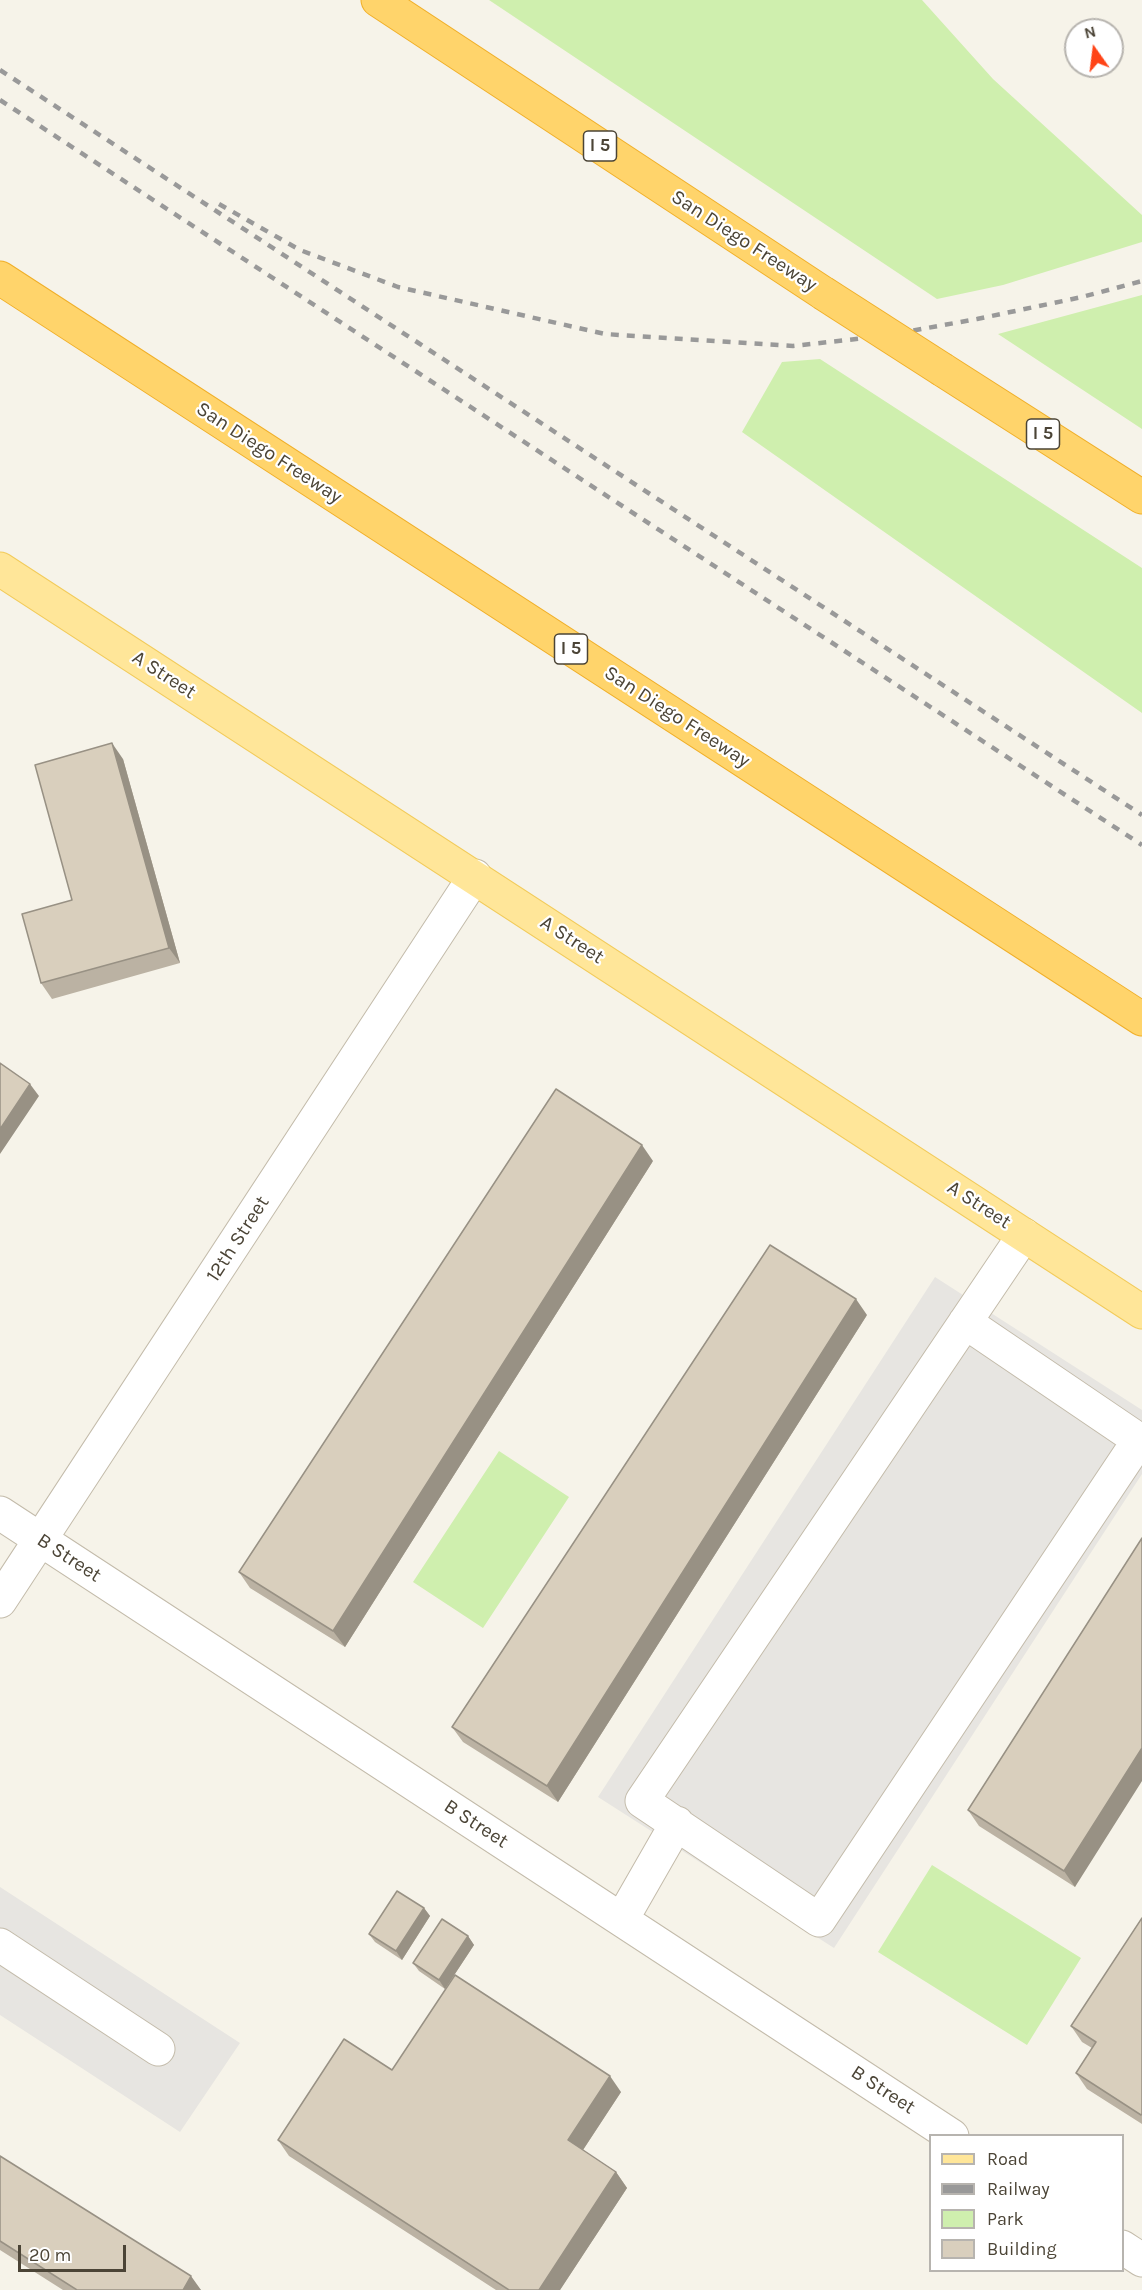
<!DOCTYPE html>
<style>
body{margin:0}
#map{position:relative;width:1142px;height:2290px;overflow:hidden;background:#f6f3e9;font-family:Karla,sans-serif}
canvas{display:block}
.legend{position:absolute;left:929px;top:2134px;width:195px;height:138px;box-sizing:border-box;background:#fff;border:2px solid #b7b4af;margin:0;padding:8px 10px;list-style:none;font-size:18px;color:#4b4436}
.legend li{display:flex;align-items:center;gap:12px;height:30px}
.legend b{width:30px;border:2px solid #b7b4af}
.north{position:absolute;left:1064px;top:18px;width:60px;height:60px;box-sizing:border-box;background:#fff;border:2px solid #b7b4af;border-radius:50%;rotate:346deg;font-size:16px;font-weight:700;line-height:24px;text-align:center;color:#4b4436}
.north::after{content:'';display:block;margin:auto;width:21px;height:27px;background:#ff4417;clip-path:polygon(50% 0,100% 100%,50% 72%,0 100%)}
.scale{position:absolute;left:18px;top:2245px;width:108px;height:27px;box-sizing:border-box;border:3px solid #4b4436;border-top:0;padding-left:8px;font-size:18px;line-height:21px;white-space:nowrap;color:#4b4436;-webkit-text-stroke:4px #fff;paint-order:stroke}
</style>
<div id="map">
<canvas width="1142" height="2290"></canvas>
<ul class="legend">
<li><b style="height:8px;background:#ffe699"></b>Road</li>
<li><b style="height:8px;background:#999"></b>Railway</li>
<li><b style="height:16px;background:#cfefae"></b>Park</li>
<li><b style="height:16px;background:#d9cfbd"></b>Building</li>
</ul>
<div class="north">N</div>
<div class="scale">20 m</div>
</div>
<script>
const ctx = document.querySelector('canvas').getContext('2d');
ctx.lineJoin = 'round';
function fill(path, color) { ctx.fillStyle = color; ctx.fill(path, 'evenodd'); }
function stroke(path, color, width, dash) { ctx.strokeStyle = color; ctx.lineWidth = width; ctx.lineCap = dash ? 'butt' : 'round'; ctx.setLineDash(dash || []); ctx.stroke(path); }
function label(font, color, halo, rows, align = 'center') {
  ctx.font = font + ' Karla,sans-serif'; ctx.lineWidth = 4.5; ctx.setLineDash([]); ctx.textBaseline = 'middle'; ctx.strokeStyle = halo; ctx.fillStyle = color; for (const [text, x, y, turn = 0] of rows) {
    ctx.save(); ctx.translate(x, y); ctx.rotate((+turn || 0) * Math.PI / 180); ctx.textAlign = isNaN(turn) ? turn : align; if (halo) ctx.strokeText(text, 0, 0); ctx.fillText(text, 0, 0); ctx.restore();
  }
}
const green = new Path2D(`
 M489,0H922L993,79L1142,215V242L1003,285L937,299Z
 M1142,295V429L998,334Z
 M820,359L1142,568V713L742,432L782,362Z
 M499,1451L569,1497L483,1628L413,1582Z
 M932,1865L1081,1958L1027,2045L878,1952Z`);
const parking = new Path2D(`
 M935,1277L1142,1410V1474L834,1948L598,1797Z
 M0,1887L240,2043L180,2132L0,2015Z`);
const minor = new Path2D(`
 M965,1322L1139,1440L819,1920L642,1801L1024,1235
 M0,1513L952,2136
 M0,1601L475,876
 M622,1919L677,1823
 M0,1945L158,2049
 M1122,2247L1142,2260`);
const major = new Path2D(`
 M0,569L1142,1312`);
const highway = new Path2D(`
 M378,0L823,293
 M0,278L1142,1019
 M943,370L1142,497`);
const rail = new Path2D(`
 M0,70L1142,815
 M0,100L1142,845
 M219,204L300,250L398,287L605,334L793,346L883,336L977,319L1082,297L1142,281`);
const highwayBridge = new Path2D(`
 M823,293L943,370`);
const wall = new Path2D(`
 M123,759L180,963L52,999L41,983Z
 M653,1161L345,1647L250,1588L239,1572Z
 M867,1315L558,1802L463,1742L452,1727Z
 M1142,1538L1075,1887L979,1826L968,1810Z
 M424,1908L430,1916L402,1960L375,1942L369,1934Z
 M1142,1918V2124L1087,2089L1076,2073L1092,2048L1082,2042L1071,2026Z
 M468,1936L474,1945L445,1989L419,1971L413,1963Z
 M621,2092L583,2150L616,2172L627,2188L560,2290H496L289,2156L278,2140Z
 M0,2156L201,2290H63L0,2250Z`);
const shadedWall = new Path2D(`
 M112,743L123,759L180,963L169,948Z
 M30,1084L39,1096L0,1154V1129Z
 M642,1145L653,1161L345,1647L333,1631Z
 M856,1299L867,1315L558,1802L547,1786Z
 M1142,1748V1781L1075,1887L1064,1871Z
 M424,1908L430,1916L402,1960L396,1951Z
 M468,1936L474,1945L445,1989L439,1980Z
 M610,2076L621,2092L579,2156L568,2140Z
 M616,2172L627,2188L560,2290H539Z
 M191,2276L201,2290H183Z`);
const building = new Path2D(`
 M112,743L169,948L41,983L22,914L72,900L35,765Z
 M0,1063L30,1084L0,1129Z
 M556,1089L642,1145L333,1631L239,1572Z
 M770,1245L856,1299L547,1786L452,1727Z
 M1142,1538V1748L1064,1871L968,1810Z
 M397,1891L424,1908L396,1951L369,1934Z
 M1142,1918V2114L1141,2115L1076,2073L1096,2042L1071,2026Z
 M442,1919L468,1936L439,1980L413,1963Z
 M455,1975L610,2076L568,2140L616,2172L539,2290H509L278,2140L344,2039L392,2070Z
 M0,2156L191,2276L183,2290H77L0,2241Z`);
const shields = [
 [600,146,33],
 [1043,434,33],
 [571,649,33]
];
const shieldNames = [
 ["I 5",600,146],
 ["I 5",1043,434],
 ["I 5",571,649]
];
const streetNames = [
 ["San Diego Freeway",744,241,33],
 ["San Diego Freeway",269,453,33],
 ["A Street",164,675,33],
 ["San Diego Freeway",677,717,33],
 ["A Street",572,940,33],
 ["A Street",979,1205,33],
 ["12th Street",238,1239,-57],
 ["B Street",69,1558,33],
 ["B Street",476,1824,33],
 ["B Street",883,2090,33]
];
fill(green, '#cfefae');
fill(parking, '#e7e5e1');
stroke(minor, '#c3bbaa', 35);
stroke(major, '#f2cb5b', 35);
stroke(highway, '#f0af29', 35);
stroke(minor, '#fff', 33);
stroke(major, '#ffe699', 33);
stroke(highway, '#ffd46b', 33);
stroke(rail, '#999', 4.5, [8, 8]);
stroke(highwayBridge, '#f0af29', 35, []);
stroke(highwayBridge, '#ffd46b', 33);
fill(wall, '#bbb2a3');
fill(shadedWall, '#989184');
fill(building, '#d9cfbd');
stroke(building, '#989184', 1.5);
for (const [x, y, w] of shields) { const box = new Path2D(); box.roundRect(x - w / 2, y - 15, w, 30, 4.5); ctx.fillStyle = '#fff'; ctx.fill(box); stroke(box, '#4b4436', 1.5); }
label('bold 18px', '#4b4436', null, shieldNames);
label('20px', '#4b4436', '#fff', streetNames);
</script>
